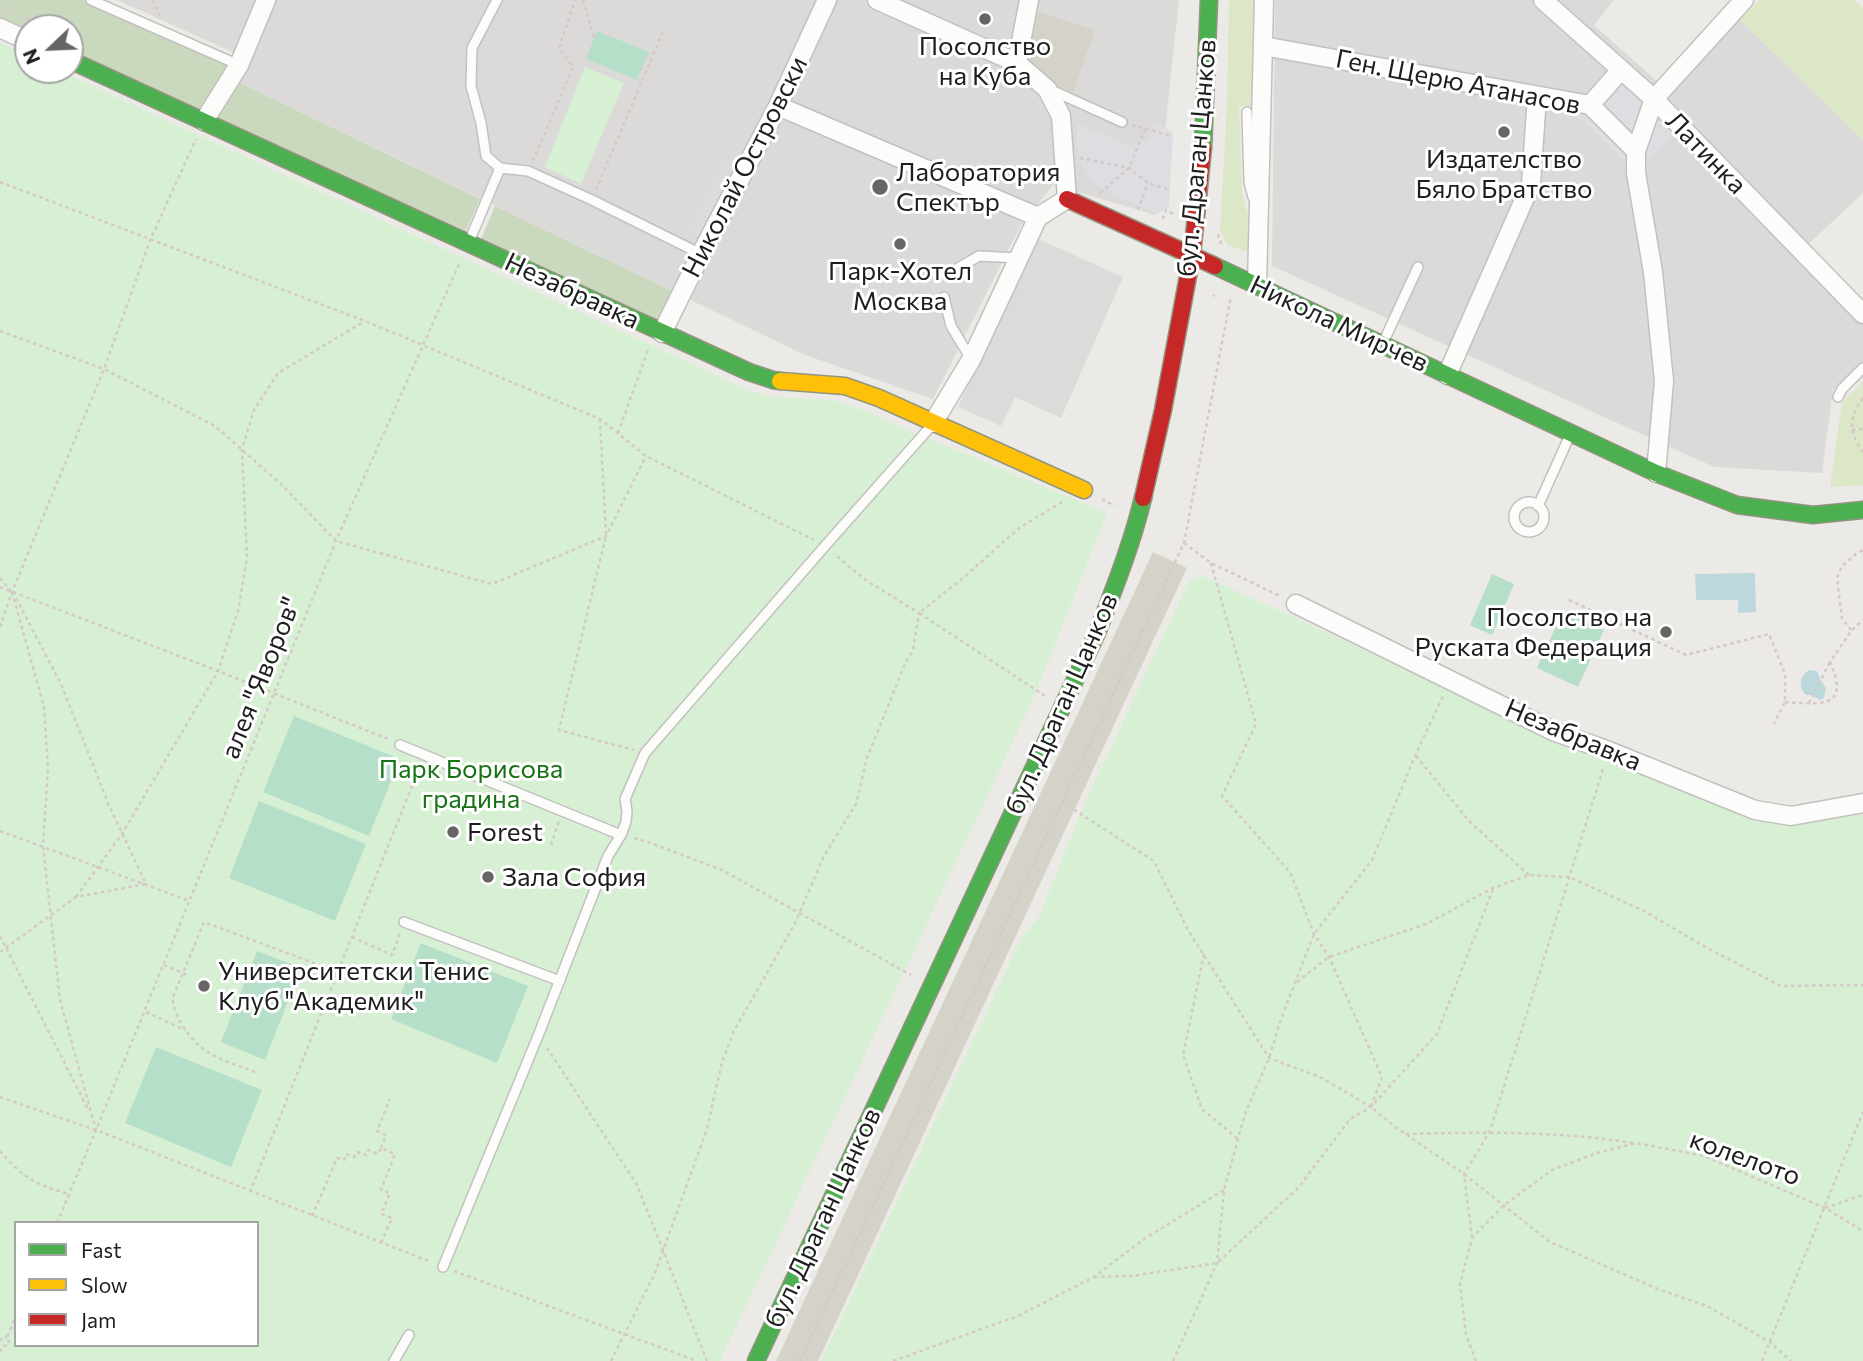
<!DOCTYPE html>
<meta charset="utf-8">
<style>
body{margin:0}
#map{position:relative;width:1863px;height:1361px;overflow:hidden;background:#eceae7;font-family:Commissioner,sans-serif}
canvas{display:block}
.legend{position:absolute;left:14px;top:1221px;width:245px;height:126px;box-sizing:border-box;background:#fff;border:2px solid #a5a5a5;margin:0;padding:9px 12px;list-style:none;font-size:21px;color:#1e1e1e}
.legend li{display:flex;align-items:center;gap:14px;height:35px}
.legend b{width:35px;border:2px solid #a5a5a5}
.north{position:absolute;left:14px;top:14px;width:70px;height:70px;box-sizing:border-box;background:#fff;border:2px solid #a5a5a5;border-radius:50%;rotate:247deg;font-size:19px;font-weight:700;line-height:28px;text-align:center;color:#1e1e1e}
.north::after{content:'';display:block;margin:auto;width:24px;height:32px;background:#666564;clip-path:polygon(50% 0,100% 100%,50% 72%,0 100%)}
</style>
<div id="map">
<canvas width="1863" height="1361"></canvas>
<ul class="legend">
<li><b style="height:9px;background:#4caf50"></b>Fast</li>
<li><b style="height:9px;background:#ffc107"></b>Slow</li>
<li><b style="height:9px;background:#c62828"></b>Jam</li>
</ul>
<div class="north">N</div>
</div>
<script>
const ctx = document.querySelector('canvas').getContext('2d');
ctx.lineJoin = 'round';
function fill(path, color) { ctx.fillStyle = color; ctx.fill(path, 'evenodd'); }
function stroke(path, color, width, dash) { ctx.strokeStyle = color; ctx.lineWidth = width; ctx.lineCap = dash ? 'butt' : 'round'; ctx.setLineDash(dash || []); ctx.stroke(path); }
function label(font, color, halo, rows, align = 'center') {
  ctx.font = font + ' Commissioner,sans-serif'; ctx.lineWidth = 6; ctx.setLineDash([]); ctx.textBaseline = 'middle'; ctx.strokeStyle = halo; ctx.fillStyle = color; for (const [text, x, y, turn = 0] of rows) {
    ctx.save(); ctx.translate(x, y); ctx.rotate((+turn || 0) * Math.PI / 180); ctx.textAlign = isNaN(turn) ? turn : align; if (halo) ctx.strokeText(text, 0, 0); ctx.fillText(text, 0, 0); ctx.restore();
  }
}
const residential = new Path2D(`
 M117,0H1179L1156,215L1053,185L1022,223L933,399L805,355L238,82L250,60Z
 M1275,0H1614L1594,25L1659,83L1730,7L1740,20L1863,140V193L1799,253L1863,324V361L1833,390L1822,473L1714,467L1272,266Z`);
const construction = new Path2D(`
 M1034,10L1095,30L1073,93L1037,76L1026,67L1023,47Z
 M1153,552L1187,568L818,1361H776Z`);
const grass = new Path2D(`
 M1229,0H1255L1252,106H1239L1242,193L1248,216L1249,246L1248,249L1245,251L1227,245L1220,231L1227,102Z
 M1760,0H1854L1863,8V140L1740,20Z
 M1863,382V485L1830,487L1842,402Z`);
const forest = new Path2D(`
 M0,0H83L231,66L203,113L70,51V28H28V32L0,19Z
 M238,82L480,199L466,231L215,118Z
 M495,206L672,291L658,324L481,239Z`);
const park = new Path2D(`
 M0,43L28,56V70H58L748,390L773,397L833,400L863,410L908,430L1107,513L1035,695L720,1361H0ZM16,1223H257V1345H16Z
 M585,67L624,83L581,184L545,167Z
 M1200,576L1210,579L1610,763L1761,816L1830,818L1863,815V1361H821L1022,937L1039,917L1083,807L1185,590L1190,581Z`);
const pitch = new Path2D(`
 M597,31L649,52L637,80L586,59Z
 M1492,574L1514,584L1492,635L1470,625Z
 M1563,611L1604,630L1578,687L1537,668Z
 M294,716L400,759L369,836L263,792Z
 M259,801L366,844L335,921L229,878Z
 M421,943L528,986L497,1063L391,1019Z
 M257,951L301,968L265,1060L221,1042Z
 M156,1047L262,1090L231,1167L125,1123Z`);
const parking = new Path2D(`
 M724,147L743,156L703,238L685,229Z
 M1034,237L1123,277L1061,418L1015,397L1001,426L958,407Z`);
const plaza = new Path2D(`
 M1621,70L1682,128L1636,173L1587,126L1575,117L1590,105Z
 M1155,123L1173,132L1169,207L1157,214L1107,191L1091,180L1081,163L1076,144L1079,124L1134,149L1139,139L1147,142Z`);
const water = new Path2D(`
 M1755,573L1756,612L1738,613V600H1696L1695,574Z
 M1809,670L1817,671L1820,679L1826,688L1824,698L1820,700L1811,695H1806C1798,688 1799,676 1809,670Z`);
const path = new Path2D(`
 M153,0L160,16
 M583,0L594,38
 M0,6L46,28
 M1132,125L1172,136
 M1080,158L1129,168L1148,183L1167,189
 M533,161L573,67L559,48L575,0
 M0,182L365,321L600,419L646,456L814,540
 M596,190L664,29
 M1100,193L1129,168L1145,129
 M1138,210L1148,183
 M1163,219L1166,210L1174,214
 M1218,234L1222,247
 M1213,295L1215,296
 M0,331L104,369L215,426L281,484L336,541L492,584L606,536L646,456
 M1863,398C1848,417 1849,433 1863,452
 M600,419L606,536L559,730L634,750
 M1852,430L1863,429
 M618,433L649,347
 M1102,499L1115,506
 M1184,543L1211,563L1280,596
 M1211,563L1256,724L1222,796L1290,872L1314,934L1329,957L1382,1077L1371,1107L1398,1129L1464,1174L1550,1242L1658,1289L1707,1306L1770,1342L1791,1361
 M0,578L12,592
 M0,587L218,671L388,739
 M12,592L44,707L48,768L43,846L60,1000L96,1130
 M1569,600L1686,655L1769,634L1785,674V702L1774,724
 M0,627L12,592L104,369L151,238L196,139
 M1851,630L1842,619L1837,578L1842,566L1856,554L1863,550
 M1045,696L919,613L963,578L1019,528L1062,502
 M1785,702C1820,704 1851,710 1830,662L1851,631L1863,620
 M1809,703L1830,662
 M1416,756L1470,822L1529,875
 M1062,802L1154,861L1188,930L1269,1058L1320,1077L1371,1107
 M0,831L190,901
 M634,838L648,842L722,870L911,975
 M551,845L559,821
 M76,897L122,834L218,671L238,611L247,558L242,449L254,410L278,373L365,321
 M0,936L89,1111
 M352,937L392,955L400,933
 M0,952L76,897L146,884L108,803L61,684L16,598
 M1204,954L1183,1055L1202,1109L1238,1139
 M164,965L190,976
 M1297,982L1329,957L1426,924L1493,888L1529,875L1569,877L1644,911L1709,949L1781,986L1863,985
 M146,1012L185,1030
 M547,1048L637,1185L707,1361
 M255,1072C240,1066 222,1061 208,1052C193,1044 171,1014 173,997L204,922L338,972
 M0,1097L104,1133L431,1262
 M1406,1134C1482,1132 1558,1131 1633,1143
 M381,1148L386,1135L377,1131L390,1099
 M0,1151C22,1177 36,1185 69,1194
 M250,1192L420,766
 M1825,1208L1863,1195
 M312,1216L337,1158L344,1160L346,1154L354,1157L357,1152L366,1155L368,1150L378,1154L381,1148L395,1154L381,1190L390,1193L381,1214L392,1218L381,1243
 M57,1223L96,1130L336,541L460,262
 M1472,1238L1464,1174L1490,1131L1604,766
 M454,1271L697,1361
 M1094,1277L1132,1276L1217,1263L1299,1187L1350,1119L1371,1107L1437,1034L1493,889
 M0,1341L3,1337H7
 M0,1352L3,1346L8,1345L9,1342L7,1337L16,1316
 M611,1361L655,1273L707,1129L722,1062L734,1031L795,923L824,856L856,804L867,758L905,664L913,650L919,613L867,581L834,554
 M800,1361L1184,543L1231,296
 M893,1361L1018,1316L1094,1277L1144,1239L1224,1190
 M1173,1361L1217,1263L1224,1190L1245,1114L1269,1058L1281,1019L1314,934L1372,860L1415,756L1443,696
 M1476,1361L1466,1335L1460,1285L1472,1238L1503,1206L1552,1170L1597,1153L1636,1143L1704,1156L1825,1208L1863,1231
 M1762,1361L1863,1112`);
const lane = new Path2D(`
 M91,0L239,65
 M497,0L472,48L471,86L481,123L486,156L500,168
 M1049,89L1122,122
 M1247,112L1249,182L1253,197
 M469,242L500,168L528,171L592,200L701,254
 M958,268L979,256L1018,258
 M944,297L951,326L971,359
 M1383,343L1418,267
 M1838,397L1842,389L1863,368
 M1514 517a15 15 0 1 1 30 0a15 15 0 1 1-30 0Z
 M1538,506L1570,435
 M400,745L621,835
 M404,922L560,981
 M443,1267L538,1036L608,856L621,835L626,822L627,811L625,799L645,753L825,546L932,425
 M394,1361L409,1335`);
const street = new Path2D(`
 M877,0L1017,63L1047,89L1061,116L1067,199L1038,217L971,360L933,423
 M1543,0L1654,99L1863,314
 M0,28L28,41
 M1263,46L1590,105L1636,151
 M1017,63L1029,0
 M1590,105L1621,70
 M778,106L1038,217
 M204,121L239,65L266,0
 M1257,285L1264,0
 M662,333L701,254L778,106L827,0
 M1447,375L1531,184L1537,96
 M1656,473L1664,381L1653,272L1636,173V151L1654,99L1744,0
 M1296,604L1553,731L1609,751L1755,810L1791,816L1863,803`);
const fast = new Path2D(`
 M70,60L749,372L773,380L780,381
 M1203,148L1209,0
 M1215,266L1656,473L1737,505L1813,515L1863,510
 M756,1361L1097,633C1114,589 1132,544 1143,498`);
const slow = new Path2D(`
 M780,381L845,386L879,398L1084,490`);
const jam = new Path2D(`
 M1067,199L1215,266
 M1143,498L1163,410L1192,255L1203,148`);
const markers = [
 [985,19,7,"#666564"],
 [1504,132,7,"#666564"],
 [880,187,9,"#666564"],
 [900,244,7,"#666564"],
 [1666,632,7,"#666564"],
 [453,832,7,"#666564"],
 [488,877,7,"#666564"],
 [204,986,7,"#666564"]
];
const poiNames = [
 ["Посолство",985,46,"center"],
 ["на Куба",985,76,"center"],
 ["Издателство",1504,159,"center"],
 ["Бяло Братство",1504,189,"center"],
 ["Лаборатория",896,172],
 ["Спектър",896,202],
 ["Парк-Хотел",900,271,"center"],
 ["Москва",900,301,"center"],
 ["Посолство на",1652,617,"right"],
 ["Руската Федерация",1652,647,"right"],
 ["Forest",467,832],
 ["Зала София",502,877],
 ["Университетски Тенис",218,971],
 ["Клуб \"Академик\"",218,1001]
];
const streetNames = [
 ["Ген. Щерю Атанасов",1458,82,11],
 ["Латинка",1706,153,46],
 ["бул. Драган Цанков",1197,158,-85],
 ["Николай Островски",745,167,-63],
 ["Незабравка",572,291,25],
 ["Никола Мирчев",1339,324,25],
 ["алея \"Яворов\"",261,678,-68],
 ["бул. Драган Цанков",1062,704,-66],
 ["Незабравка",1573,735,23],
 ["колелото",1745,1158,20],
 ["бул. Драган Цанков",823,1218,-65]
];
const parkNames = [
 ["Парк Борисова",471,769],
 ["градина",471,799]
];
fill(residential, '#dbdad8');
fill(construction, '#d5d3c9');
fill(grass, '#dce7c8');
fill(forest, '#cad8be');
fill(park, '#d7f0d4');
fill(pitch, '#b6dfca');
fill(parking, '#dcdbda');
fill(plaza, '#dedde1');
fill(water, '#bdd8dc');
stroke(lane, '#c2c1bf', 12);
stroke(street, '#c2c1bf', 21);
stroke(fast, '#949481', 19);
stroke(slow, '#949481', 19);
stroke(jam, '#949481', 19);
stroke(path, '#d5c8c7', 2.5, [3.5, 3.5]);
stroke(lane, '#fcfcfb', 9);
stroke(street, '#fcfcfb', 18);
stroke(fast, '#4caf50', 16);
stroke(slow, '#ffc107', 16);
stroke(jam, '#c62828', 16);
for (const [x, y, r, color] of markers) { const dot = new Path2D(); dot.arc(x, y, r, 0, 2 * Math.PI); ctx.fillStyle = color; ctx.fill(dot); stroke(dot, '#fff', 2.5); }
label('26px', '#1e1e1e', '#fff', poiNames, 'left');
label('26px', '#1e1e1e', '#fff', streetNames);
label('26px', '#167215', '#fff', parkNames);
</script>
